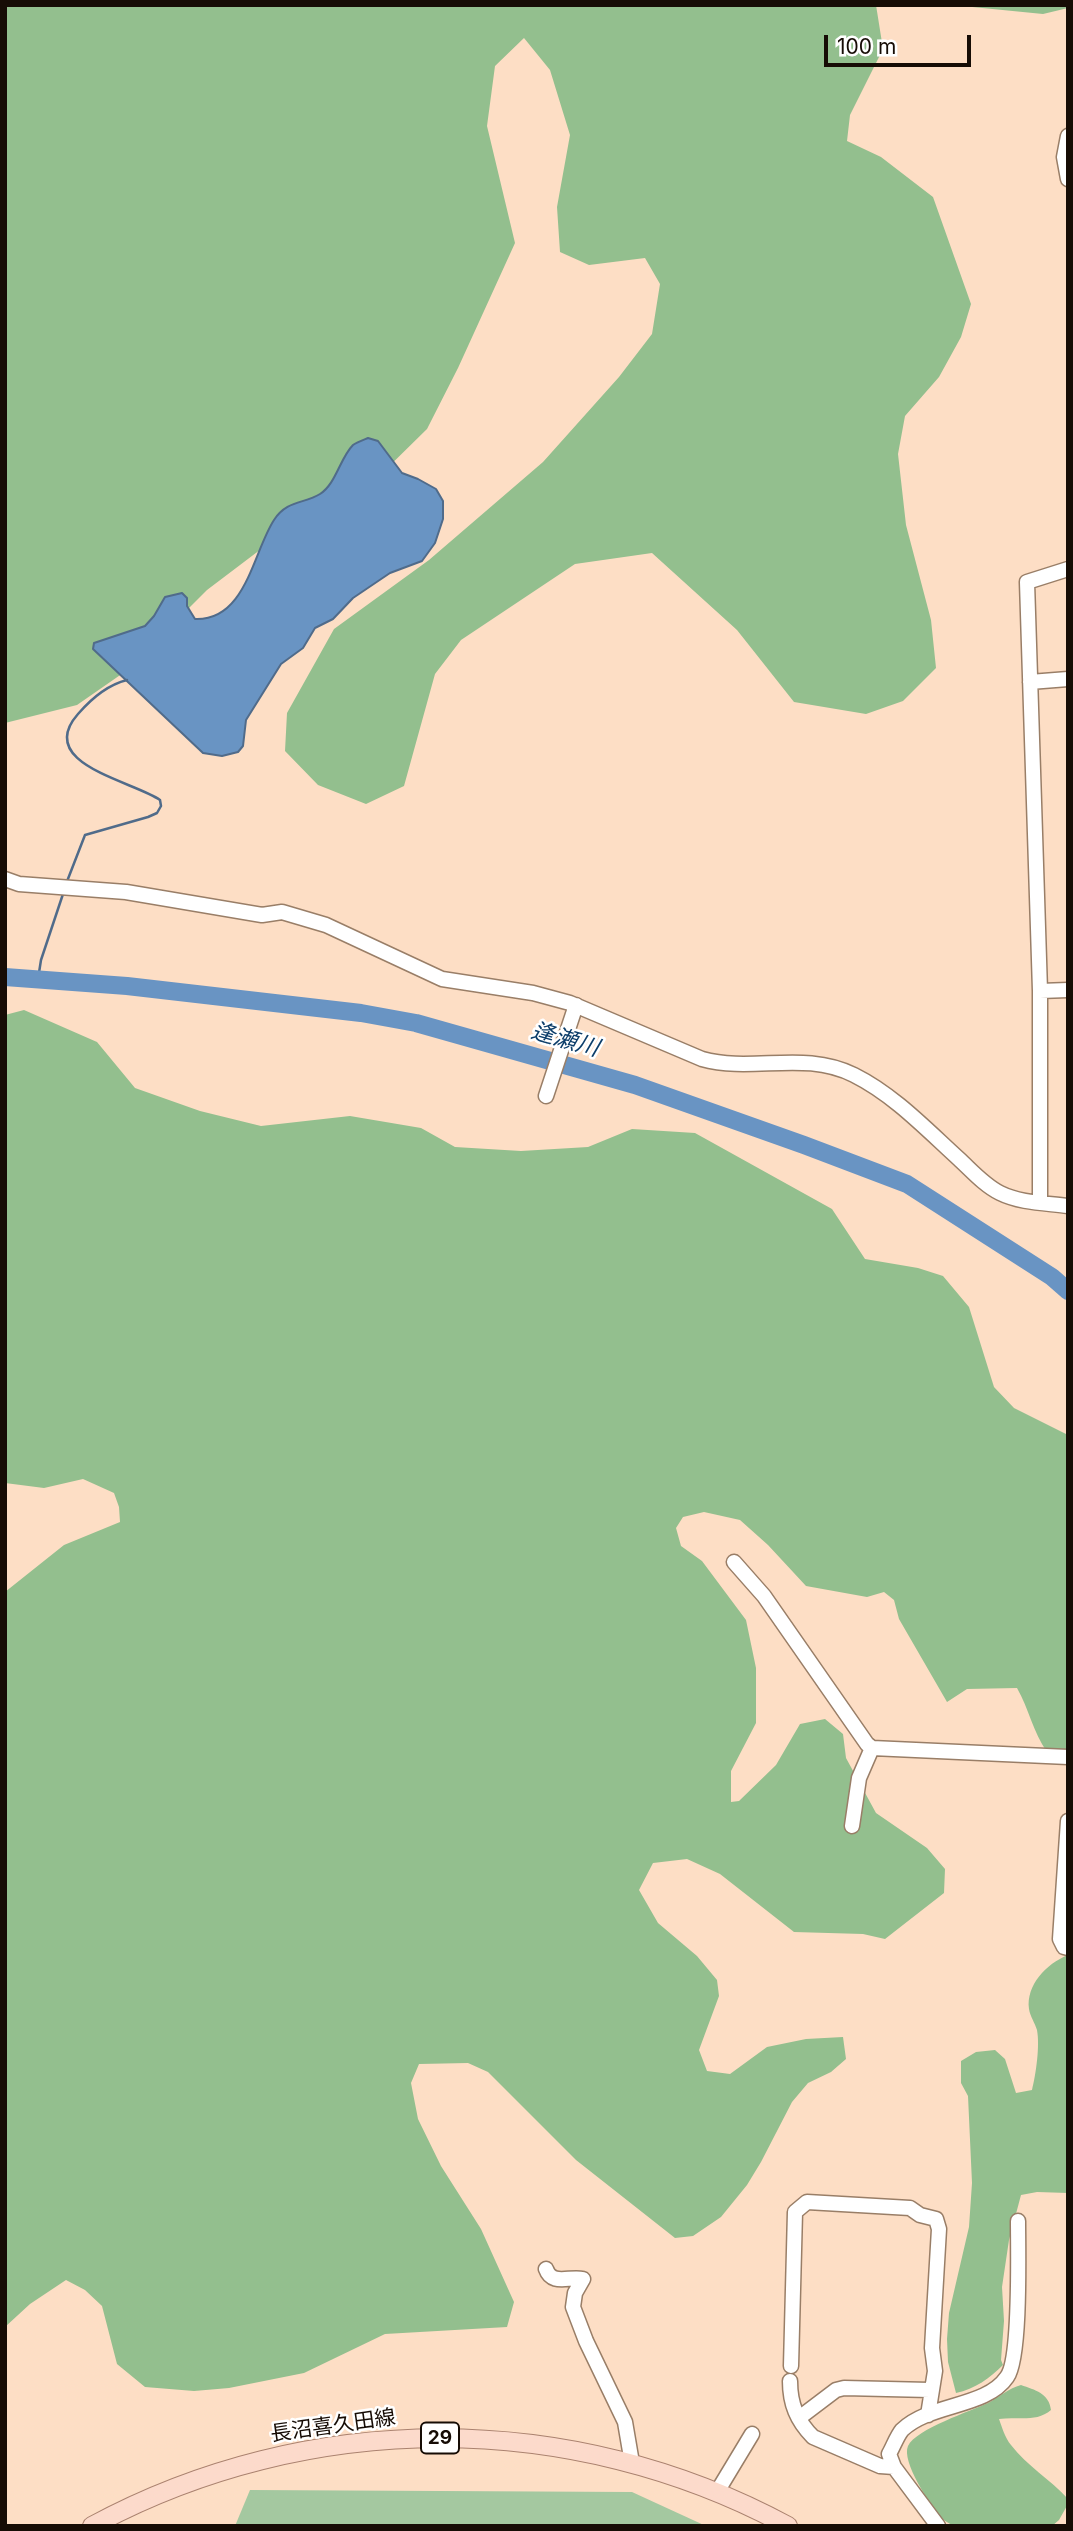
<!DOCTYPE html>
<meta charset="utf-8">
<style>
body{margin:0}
#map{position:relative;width:1073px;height:2531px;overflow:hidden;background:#fddec5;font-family:Inter,sans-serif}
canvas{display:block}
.frame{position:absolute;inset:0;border:7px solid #160c05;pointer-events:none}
.scale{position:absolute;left:824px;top:35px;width:147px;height:32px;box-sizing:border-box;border:4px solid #160c05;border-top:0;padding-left:9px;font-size:21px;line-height:24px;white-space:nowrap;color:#160c05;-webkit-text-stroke:5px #fff;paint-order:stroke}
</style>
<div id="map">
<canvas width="1073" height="2531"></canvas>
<div class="frame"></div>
<div class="scale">100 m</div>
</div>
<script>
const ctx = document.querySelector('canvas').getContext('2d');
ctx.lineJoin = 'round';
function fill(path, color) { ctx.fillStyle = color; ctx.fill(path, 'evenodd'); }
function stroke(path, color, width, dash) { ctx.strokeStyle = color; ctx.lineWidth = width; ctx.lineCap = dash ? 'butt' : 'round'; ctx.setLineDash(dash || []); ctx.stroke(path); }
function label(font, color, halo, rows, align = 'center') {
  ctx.font = font + ' Inter,"Noto Sans JP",sans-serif'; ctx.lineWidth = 5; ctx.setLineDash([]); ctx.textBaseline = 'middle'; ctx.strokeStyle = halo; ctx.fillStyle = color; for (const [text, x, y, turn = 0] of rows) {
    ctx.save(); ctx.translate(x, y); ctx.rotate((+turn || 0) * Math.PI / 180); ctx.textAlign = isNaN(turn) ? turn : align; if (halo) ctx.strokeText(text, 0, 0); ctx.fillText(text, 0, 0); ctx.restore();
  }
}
const green = new Path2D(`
 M250,2490L632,2492L706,2526H235Z`);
const forest = new Path2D(`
 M5,5H876L883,49L850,115L847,141L881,157L933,197L971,304L961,337L939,377L905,416L898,454L906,525L931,620L936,668L903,701L866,714L794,702L737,630L652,553L575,564L461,640L435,674L404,786L366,804L318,785L285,751L287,713L334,629L429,560L543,462L619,377L652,334L660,284L645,258L589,265L560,252L557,207L570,135L550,70L524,38L495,66L487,126L515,243L458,368L427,429L368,487L277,537L207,590L126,671L77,705L5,723Z
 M952,5H1068V8L1043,14Z
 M24,1010L97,1042L135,1088L200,1111L261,1126L350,1116L421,1128L455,1147L521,1151L588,1147L632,1129L695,1133L832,1209L865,1259L918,1268L943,1276L969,1307L994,1387L1014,1408L1068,1435V1749L1047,1752C1033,1732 1029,1709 1017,1688L967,1689L947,1702L899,1619L894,1600L884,1592L867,1597L806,1586L768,1545L740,1520L704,1512L683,1517L676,1528L681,1546L702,1561L746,1620L756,1668V1723L731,1771V1802L739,1801L776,1765L800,1724L825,1719L843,1734L846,1758L876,1813L927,1848L945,1869L944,1893L885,1939L863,1934L794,1932L720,1874L687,1859L653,1863L639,1890L658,1923L697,1956L717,1980L719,1996L699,2050L707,2071L730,2074L767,2047L806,2039L843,2037L846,2059L831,2072L808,2083L792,2102L761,2162L747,2185L721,2217L693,2236L675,2238L576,2160L488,2072L468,2063L419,2064L411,2083L418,2119L441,2166L481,2229L514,2302L507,2327L385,2334L304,2373L229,2388L194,2391L145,2387L117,2364L102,2306L85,2290L66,2280L30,2304L5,2327V1592L64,1545L120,1522L119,1507L114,1493L83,1479L44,1488L5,1483V1015Z
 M1068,1955V2193L1037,2192L1021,2195L1009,2240L1002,2287L1004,2321L1001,2360L1003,2365C990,2378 975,2389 956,2393L948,2362L947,2339L949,2313L969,2227L972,2183L968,2096L961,2083V2061L976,2052L995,2050L1005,2059L1016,2093L1032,2090C1036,2074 1040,2046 1037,2030C1035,2023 1030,2016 1029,2009C1026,1985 1046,1964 1068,1955Z
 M1021,2385C1035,2390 1049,2393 1051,2410C1036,2423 1017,2416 999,2419C1002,2427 1005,2438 1011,2445C1027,2466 1050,2479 1068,2499V2504L1059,2520L1052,2526H954C949,2523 944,2521 941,2517C930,2505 901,2461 908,2446C916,2429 971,2411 988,2403C999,2397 1009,2388 1021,2385Z`);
const water = new Path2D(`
 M368,438L378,441L402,473L418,479L436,489L443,501V519L435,543L422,561L390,573L353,598L333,619L315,628L303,648L281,664L246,720L243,746L238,752L222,756L203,753L93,649L94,643L145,626L154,616L165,597L182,593L187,598V606L195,619C246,621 253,552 274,520C287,500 304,504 320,494C336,484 340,458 353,445C357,442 363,440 368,438Z`);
const stream = new Path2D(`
 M66,884L85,835L148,817L157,813L161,806L160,800C133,781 34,764 78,714C91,699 107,685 127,680
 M38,979L41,960L63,894`);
const river = new Path2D(`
 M5,977L127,986L361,1013L416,1023L635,1085L804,1145L907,1184L1052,1277L1068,1291`);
const minor = new Path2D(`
 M1068,136L1064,157L1068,179
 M1030,682L1068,679
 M5,879L19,884L126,892L262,915L282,912L326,925L442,979L533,993L570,1003L702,1059C753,1073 804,1050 854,1075C894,1095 926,1129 959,1159C971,1170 984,1185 1000,1193C1020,1203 1046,1203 1068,1206
 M1040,991L1068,990
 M546,1096L576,1005
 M1040,1202V991L1027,582L1068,569
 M734,1562L764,1596L867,1744L872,1748L1068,1757
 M1068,1821L1060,1939L1064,1947L1068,1948
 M852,1826L859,1778L872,1748
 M546,2269C552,2286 569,2276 583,2279L575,2293L573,2307L586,2341L625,2422L632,2463
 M791,2366L795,2212L807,2202L910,2208L920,2215L936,2219L939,2229L932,2348L935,2371L928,2415
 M790,2381C790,2404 797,2421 813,2437L880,2466L894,2467
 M799,2418L836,2390L844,2388L930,2390
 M717,2492L752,2434
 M938,2526L894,2467L889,2454C893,2447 897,2436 902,2430C930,2403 986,2408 1007,2377C1021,2358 1018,2249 1018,2221`);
const major = new Path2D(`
 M92,2526C308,2409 572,2409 788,2526`);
const shields = [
 [440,2438,38]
];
const shieldNames = [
 ["29",440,2438]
];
const streetNames = [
 ["長沼喜久田線",333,2426,-8]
];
const waterNames = [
 ["逢瀬川",565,1040,16]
];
fill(green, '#a4c8a0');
fill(forest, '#93bf8e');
fill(water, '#6994c3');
stroke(water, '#506b8a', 2);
stroke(stream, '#506b8a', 2.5);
stroke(river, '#6994c3', 18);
stroke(minor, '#997e67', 17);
stroke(major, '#aa826f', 20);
stroke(minor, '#fff', 14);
stroke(major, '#fcdacb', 18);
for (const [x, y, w] of shields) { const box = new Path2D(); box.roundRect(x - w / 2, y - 15.5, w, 31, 5); ctx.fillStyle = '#fff'; ctx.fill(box); stroke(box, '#160c05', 2); }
label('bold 19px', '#160c05', null, shieldNames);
label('21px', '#160c05', '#fff', streetNames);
label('italic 23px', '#0d3e6a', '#fff', waterNames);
</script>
